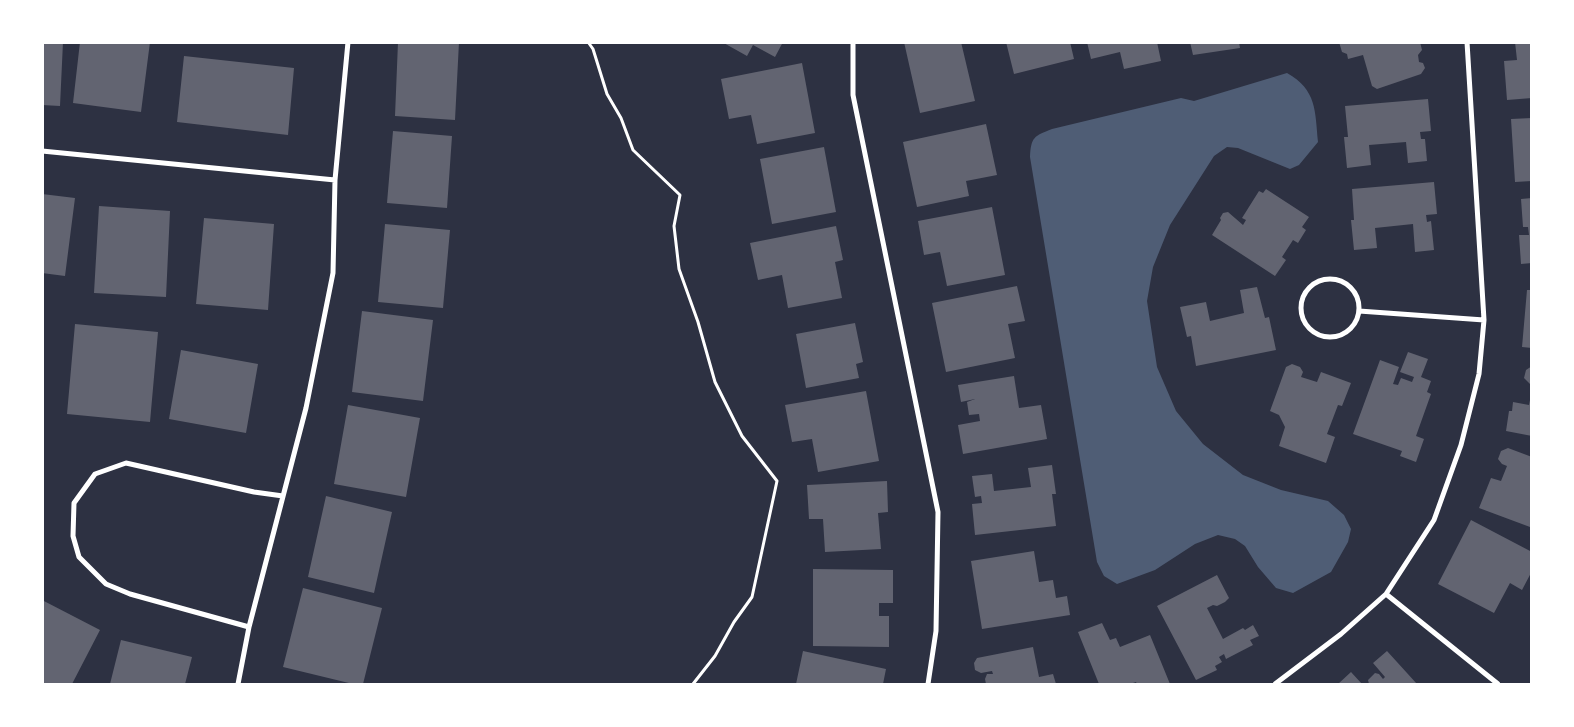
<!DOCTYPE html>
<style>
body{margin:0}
#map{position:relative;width:1574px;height:727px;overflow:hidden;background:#2d3142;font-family:Arial,sans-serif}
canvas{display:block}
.frame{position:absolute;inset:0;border:44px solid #fff;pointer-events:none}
</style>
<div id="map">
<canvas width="1574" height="727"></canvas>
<div class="frame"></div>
</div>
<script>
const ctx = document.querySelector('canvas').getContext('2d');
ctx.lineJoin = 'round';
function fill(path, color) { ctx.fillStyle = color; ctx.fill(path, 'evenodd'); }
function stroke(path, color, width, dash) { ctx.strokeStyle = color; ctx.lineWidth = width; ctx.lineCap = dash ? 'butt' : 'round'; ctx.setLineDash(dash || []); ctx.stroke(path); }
const water = new Path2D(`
 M1287,73C1317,90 1315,111 1318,142L1299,165L1290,169L1238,148L1227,147L1214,156L1170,225L1153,267L1147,301L1157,367L1176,411L1203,444L1243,475L1281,490L1328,501L1344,515L1351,529L1348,542L1331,572L1293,593L1276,588L1258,567L1245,546L1235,539L1218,535L1195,544L1155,570L1117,584L1104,576L1097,562L1030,157C1031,137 1034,136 1052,129L1181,98L1194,101Z`);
const building = new Path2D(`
 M42,42H63L60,106L42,105Z
 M80,42H150L141,112L73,103Z
 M398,42H459L455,120L395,116Z
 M722,42H783L775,57L753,45L747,56Z
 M904,42H961L975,101L920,113Z
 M1006,42H1070L1074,59L1014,74Z
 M1087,42H1157L1161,61L1124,69L1120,52L1091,59Z
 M1190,42H1239L1240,48L1193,55Z
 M1339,42H1420L1422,50L1418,55L1419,62L1423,63L1425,68L1421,74L1377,89L1372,86L1363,55L1348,59L1347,54L1342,52Z
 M1515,42H1532V98L1507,100L1504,61L1517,60Z
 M184,56L294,68L288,135L177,122Z
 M802,63L815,133L757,144L751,115L729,119L721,79Z
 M1428,99L1431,131L1420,132L1421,139H1425L1427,161L1408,163L1406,142L1369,145L1371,165L1347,168L1344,137H1348L1345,106Z
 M1532,118V181L1515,182L1511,119Z
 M986,124L997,175L966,181L969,196L917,207L903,142Z
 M393,131L452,136L447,208L387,203Z
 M824,147L836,212L772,224L760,159Z
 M1434,182L1437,214L1426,215L1427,222L1431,221L1434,250L1415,252L1413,224L1375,228L1377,248L1354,250L1351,220H1354L1352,189Z
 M1266,189L1309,217L1302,227L1306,230L1298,243L1293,240L1282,257L1286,260L1275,276L1212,235L1221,220L1220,218L1223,213L1228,212L1243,225L1246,220L1242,218L1259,191L1263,193Z
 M42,194L75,198L65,276L42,273Z
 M1532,198V263L1521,264L1519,235H1529L1528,227H1523L1521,199Z
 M99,206L170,211L166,297L94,293Z
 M992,207L1005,275L947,286L940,252L924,255L918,221Z
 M204,218L274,224L268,310L196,304Z
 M385,224L450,230L443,308L378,302Z
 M836,226L843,260L835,262L842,298L788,308L782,275L758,280L750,243Z
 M1017,286L1025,321L1008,324L1015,358L946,372L932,303Z
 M1257,287L1265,318L1269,317L1276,350L1196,366L1191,336L1187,337L1180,307L1206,302L1210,321L1244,313L1240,290Z
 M1527,290H1532V348L1522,347Z
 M362,311L433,320L423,401L352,392Z
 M855,323L863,362L856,364L859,378L806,388L796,334Z
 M75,324L158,332L150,422L67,414Z
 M181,350L258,364L246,433L169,419Z
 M1408,352L1428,359L1421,377L1431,381L1427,392L1431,394L1416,436L1424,439L1416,462L1400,456L1402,451L1353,434L1380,360L1399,367L1393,384L1398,385L1401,378L1412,382L1414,377L1400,372Z
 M1292,364L1300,367L1303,372L1301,377L1317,382L1321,372L1351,383L1342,406L1338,405L1327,434L1335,437L1326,463L1279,446L1285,427L1279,415L1270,411L1286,367Z
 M1532,366V386L1524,378L1526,370Z
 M1014,376L1019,408L1041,405L1047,439L963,454L958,425L980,421L979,414L969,415L967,402L975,399L961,402L958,385Z
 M866,391L879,461L818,472L812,439L792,442L785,405Z
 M1531,395L1532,436L1506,431L1509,411H1512L1513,402L1529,405Z
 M348,405L420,418L406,497L334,484Z
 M1508,448L1532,457V524L1530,527L1479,508L1491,478L1501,481L1507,466L1502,464L1498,459L1501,451Z
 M1052,465L1056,494H1052L1056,526L975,535L972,504L982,503L981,496L975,497L972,476L992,474L994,491L1031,487L1028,468Z
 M887,481L888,512L878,513L881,549L825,552L823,519H809L807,485Z
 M326,496L392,512L374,593L308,577Z
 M1471,520L1532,552V571L1522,590L1510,583L1494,613L1438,584Z
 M1034,551L1039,582L1053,580L1056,598L1067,596L1070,615L982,629L971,561Z
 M813,569L893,570V603H879V616H889V647L813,646Z
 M1217,575L1229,598L1225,602L1217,606L1213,605L1207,608L1223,639L1243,628L1245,630L1253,625L1259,636L1250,640L1253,645L1226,659L1224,654L1219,657L1222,662L1215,666L1217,670L1196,680L1157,606Z
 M303,588L382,608L363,684H353L283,667Z
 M42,600L100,630L72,684H42Z
 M1102,623L1110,640L1116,638L1120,647L1150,635L1170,684H1137L1136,682L1130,684H1099L1078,632Z
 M121,640L192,657L185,684H110Z
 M1033,647L1039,677L1053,674L1056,684H986L985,679L987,674H993L992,671L981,673L975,670L974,663L977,658Z
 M803,651L886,669L883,684H796Z
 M1387,651L1417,684H1369L1368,680L1375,673L1379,674L1383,679L1385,677L1373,663Z
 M1351,672L1362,684H1338Z`);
const path = new Path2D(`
 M588,42L593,49L607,94L621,118L633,150L680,195L674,226L679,269L698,322L715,382L742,436L777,481L752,597L734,622L715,656L693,684`);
const minor = new Path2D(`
 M853,42V95L938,512L936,631L928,684
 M42,151L335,180
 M1301 308a29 29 0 1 1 58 0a29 29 0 1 1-58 0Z
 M1359,311L1484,320
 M1386,594L1498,684
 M249,627L130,594L106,584L79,557L73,536L74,503L95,474L126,463L254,492L283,496
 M238,684L249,627L306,408L333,273L335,180L348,42
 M1275,684L1341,634L1386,594L1434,520L1461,445L1479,374L1484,320L1467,42`);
fill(water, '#4f5d75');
fill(building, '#626471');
stroke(path, '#fff', 3);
stroke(minor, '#fff', 5);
</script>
